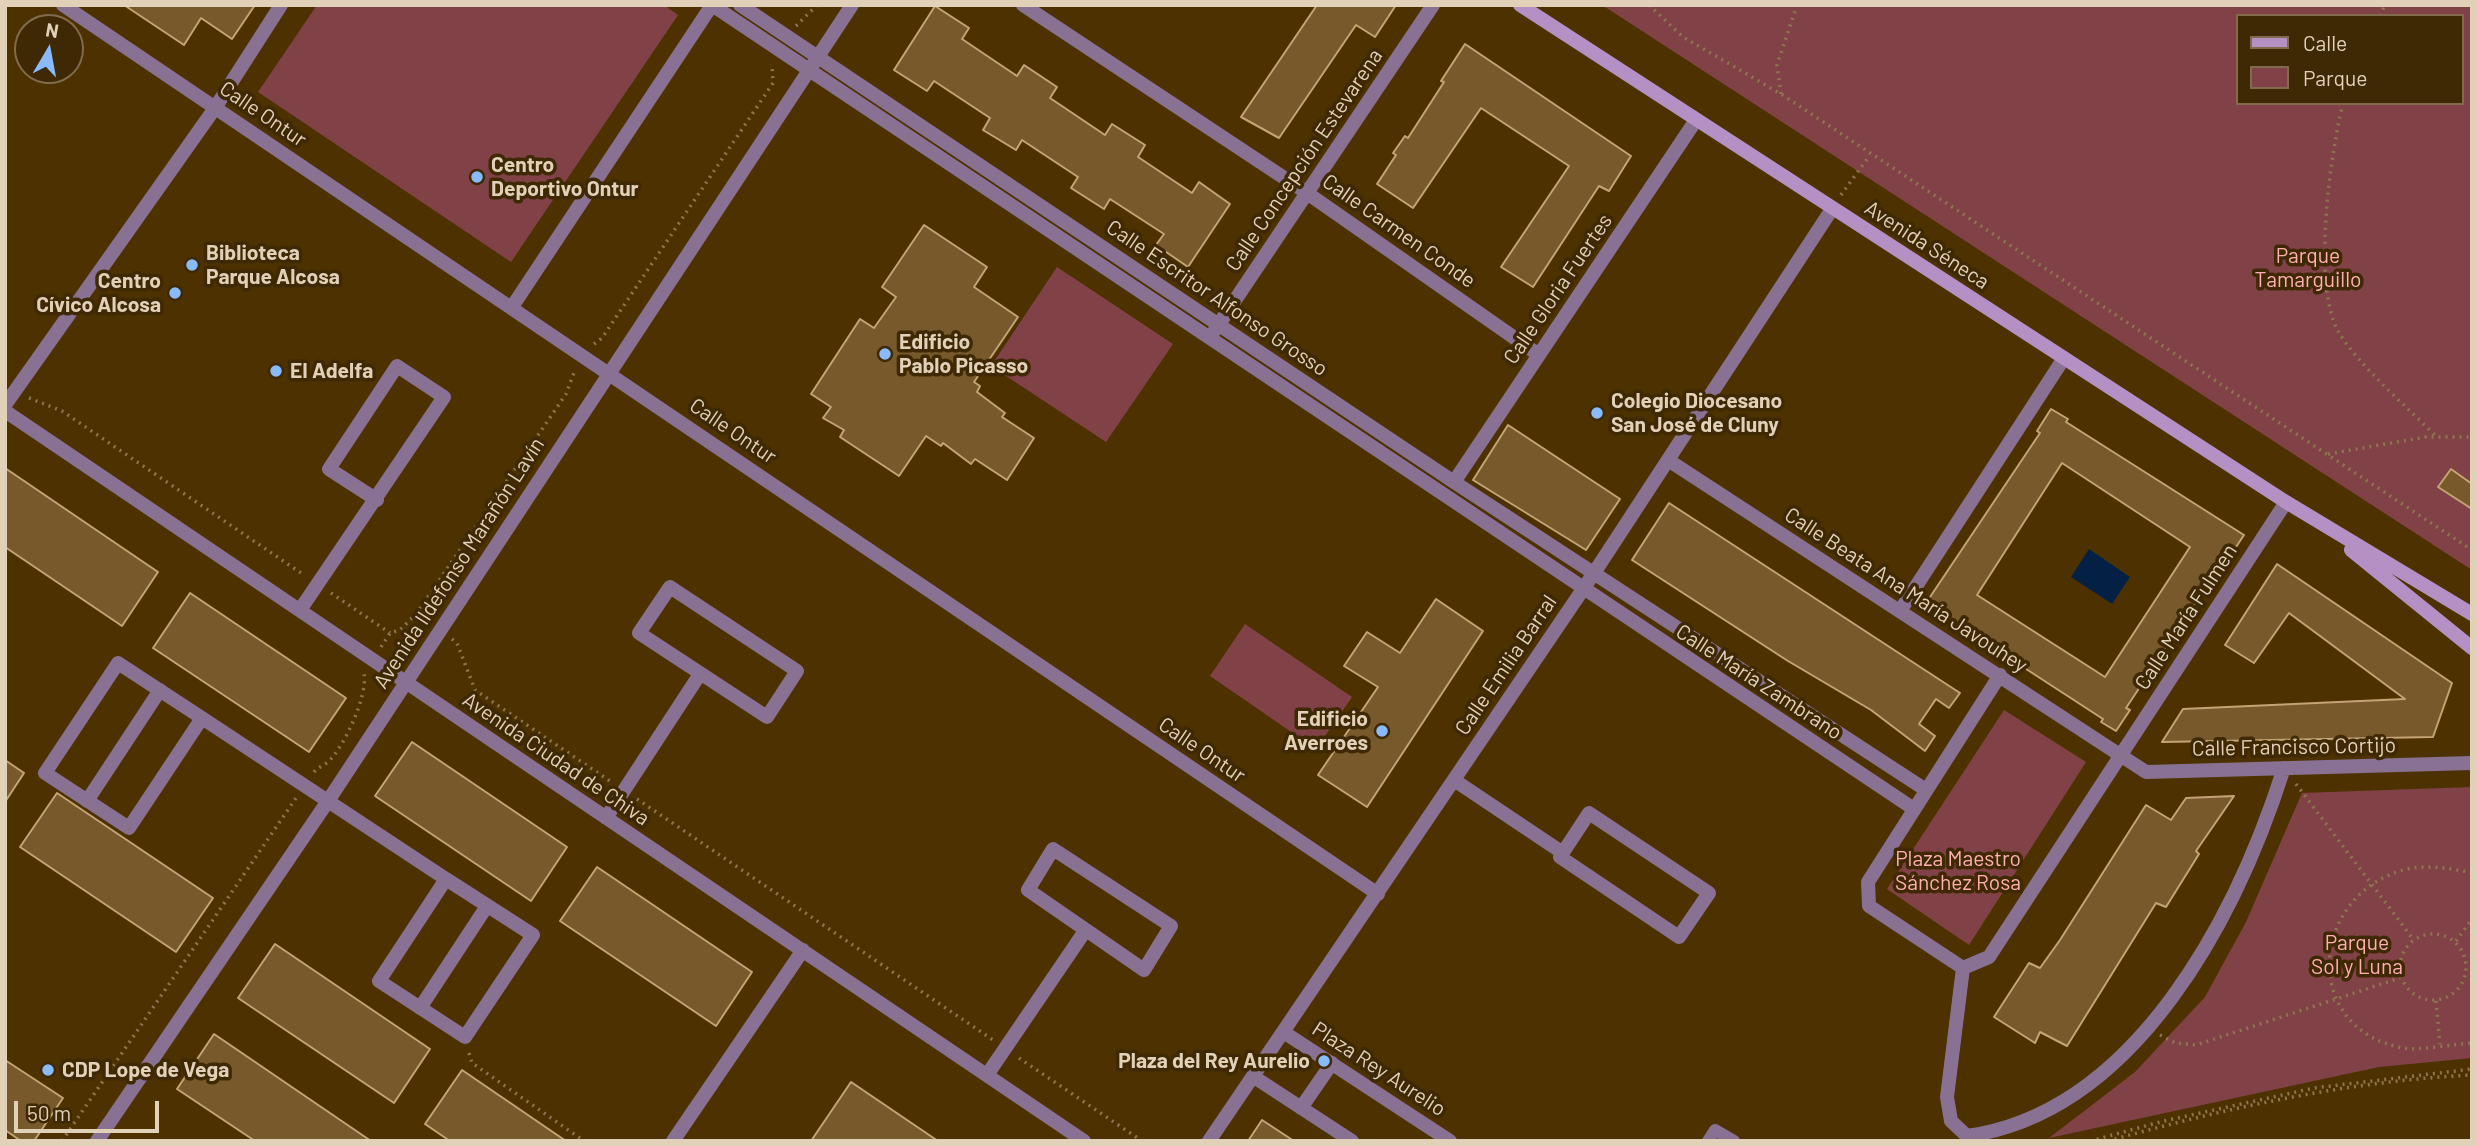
<!DOCTYPE html>
<meta charset="utf-8">
<style>
body{margin:0}
#map{position:relative;width:2477px;height:1146px;overflow:hidden;background:#4d3200;font-family:Barlow,sans-serif}
canvas{display:block}
.frame{position:absolute;inset:0;border:7px solid #e2d1b9;pointer-events:none}
.legend{position:absolute;left:2236px;top:14px;width:228px;height:91px;box-sizing:border-box;background:#3f2904;border:2px solid #806c4c;margin:0;padding:9px 12px;list-style:none;font-size:21px;color:#e2d1b9}
.legend li{display:flex;align-items:center;gap:14px;height:35px}
.legend b{width:35px;border:2px solid #806c4c}
.north{position:absolute;left:14px;top:14px;width:70px;height:70px;box-sizing:border-box;background:#3f2904;border:2px solid #806c4c;border-radius:50%;rotate:10deg;font-size:19px;font-weight:700;line-height:28px;text-align:center;color:#e2d1b9}
.north::after{content:'';display:block;margin:auto;width:24px;height:32px;background:#89bafc;clip-path:polygon(50% 0,100% 100%,50% 72%,0 100%)}
.scale{position:absolute;left:14px;top:1101px;width:145px;height:32px;box-sizing:border-box;border:4px solid #e2d1b9;border-top:0;padding-left:9px;font-size:21px;line-height:24px;white-space:nowrap;color:#e2d1b9;-webkit-text-stroke:5px #3f2904;paint-order:stroke}
</style>
<div id="map">
<canvas width="2477" height="1146"></canvas>
<div class="frame"></div>
<ul class="legend">
<li><b style="height:9px;background:#b590c5"></b>Calle</li>
<li><b style="height:19px;background:#804247"></b>Parque</li>
</ul>
<div class="north">N</div>
<div class="scale">50 m</div>
</div>
<script>
const ctx = document.querySelector('canvas').getContext('2d');
ctx.lineJoin = 'round';
function fill(path, color) { ctx.fillStyle = color; ctx.fill(path, 'evenodd'); }
function stroke(path, color, width, dash) { ctx.strokeStyle = color; ctx.lineWidth = width; ctx.lineCap = dash ? 'butt' : 'round'; ctx.setLineDash(dash || []); ctx.stroke(path); }
function label(font, color, halo, rows, align = 'center') {
  ctx.font = font + ' Barlow,sans-serif'; ctx.lineWidth = 7; ctx.setLineDash([]); ctx.textBaseline = 'middle'; ctx.strokeStyle = halo; ctx.fillStyle = color; for (const [text, x, y, turn = 0] of rows) {
    ctx.save(); ctx.translate(x, y); ctx.rotate((+turn || 0) * Math.PI / 180); ctx.textAlign = isNaN(turn) ? turn : align; if (halo) ctx.strokeText(text, 0, 0); ctx.fillText(text, 0, 0); ctx.restore();
  }
}
const green = new Path2D(`
 M317,5H664L678,15L511,262L258,92Z
 M1602,5H2472V570ZM2237,16H2461V103H2237Z
 M1057,267L1173,344L1106,442L991,366Z
 M1245,624L1352,697L1316,749L1210,676Z
 M2004,710L2086,762L1969,945L1887,889Z
 M2472,787V1058L2379,1067L2049,1138L2135,1072L2205,997L2246,922L2302,793Z`);
const water = new Path2D(`
 M2089,549L2130,577L2112,604L2071,577Z`);
const building = new Path2D(`
 M124,5H255L232,39L201,18L184,45Z
 M1317,5H1396L1375,37L1356,25L1279,138L1241,117Z
 M935,6L969,28L962,39L1017,76L1024,65L1057,87L1050,98L1105,135L1112,124L1145,145L1138,157L1192,193L1199,182L1230,204L1188,267L1156,245L1164,234L1110,199L1104,209L1071,188L1078,177L1022,140L1016,150L983,130L990,118L934,81L927,91L894,70Z
 M1465,44L1631,156L1609,191L1599,186L1533,287L1501,267L1569,166L1481,108L1413,208L1377,184L1396,155L1393,153L1405,136L1408,138L1444,82L1441,81Z
 M924,225L987,267L974,287L1018,317L974,382L980,386L977,392L1005,413L1002,417L1034,438L1007,480L975,459L971,464L943,443L941,446L926,436L899,476L840,437L844,430L823,418L831,407L811,394L860,319L874,328L896,297L882,287Z
 M2051,409L2068,419L2066,422L2244,535L2230,556L2228,554L2126,708L2130,710L2116,731L2101,722L2103,719L1940,613L1938,616L1924,606L2040,433L2037,431ZM2062,463L2190,547L2105,677L1977,595Z
 M1508,425L1620,499L1586,550L1473,480Z
 M5,468L158,572L122,626L5,547Z
 M2451,469L2472,484V509L2438,487Z
 M1669,503L1960,693L1949,708L1936,699L1919,724L1935,736L1925,751L1871,710L1788,661L1632,560Z
 M2277,564L2452,683L2433,737L2162,742L2183,709L2405,699L2289,613L2254,663L2225,645Z
 M190,593L346,698L309,752L153,648Z
 M1436,599L1483,631L1367,807L1318,775L1378,687L1344,666L1367,632L1400,653Z
 M412,742L567,847L531,901L375,796Z
 M5,760L24,773L5,802Z
 M57,793L213,898L176,952L20,847Z
 M2234,796L2196,851L2199,854L2166,907L2156,903L2067,1046L2040,1032L2035,1043L1994,1017L2029,963L2040,968L2060,940L2146,805L2171,820L2186,798Z
 M597,867L752,972L716,1026L560,921Z
 M275,944L430,1049L394,1103L238,998Z
 M214,1034L371,1141H255L177,1089Z
 M5,1060L63,1098L34,1141H21L5,1130Z
 M462,1070L566,1141H450L425,1124Z
 M851,1082L938,1141H811Z
 M1262,1120L1294,1141H1248Z`);
const path = new Path2D(`
 M1649,5L1683,37L1781,94L2472,550
 M2380,16L2385,5
 M796,26L817,5
 M1781,94L1777,65L1797,5
 M2343,103C2330,156 2312,283 2338,331C2357,364 2409,409 2437,437
 M1841,195L1870,155
 M594,344L602,338L773,83L772,64
 M29,398L62,411L304,575
 M2328,454L2426,437H2472
 M331,593L390,633
 M415,615L428,623
 M452,639L457,643L475,690L610,781
 M381,647L390,633L400,630L417,613L566,394L575,370
 M314,772C318,767 323,766 328,762C344,747 368,696 364,674
 M2296,784L2413,939
 M637,799L993,1040
 M2472,873C2449,868 2426,864 2403,870C2310,896 2300,1029 2403,1048C2419,1051 2454,1044 2472,1043
 M2400 967a33 33 0 1 1 66 0a33 33 0 1 1-66 0Z
 M2456,941L2472,919
 M2436,1001L2440,1044
 M2160,1035L2175,1043L2196,1045L2400,978
 M469,1053L472,1063L584,1141
 M1019,1058L1142,1141
 M62,1141L296,798
 M2090,1141L2164,1121L2314,1088L2472,1069
 M2108,1141C2226,1108 2349,1081 2472,1075`);
const lane = new Path2D(`
 M1708,1141L1715,1130L1734,1141`);
const street = new Path2D(`
 M63,5L1378,894
 M712,5L1914,809
 M740,5L1454,482L1926,790
 M1023,5L1307,193L1539,355
 M512,307L712,5
 M1215,330L1433,5
 M5,405L215,108L281,5
 M5,411L1084,1141
 M1668,460L2146,772L2472,763
 M1454,482L1696,120
 M670,587L797,671L767,717L639,633Z
 M300,610L444,397L397,366L329,469L377,500
 M1900,611L2064,358
 M118,663L202,718L129,828L45,773Z
 M202,718L446,879
 M1454,780L1563,853
 M87,801L160,690
 M1589,813L1709,893L1679,937L1560,857Z
 M606,818L700,674
 M1053,849L1171,926L1144,970L1028,890Z
 M446,879L533,935L465,1037L379,981Z
 M1963,968L1947,1097L1951,1121L1967,1136C2137,1112 2237,915 2284,768
 M1963,968L1989,957L2286,502
 M1963,968L1869,906L1868,882L2000,675
 M420,1008L487,906
 M1285,1033L1450,1141
 M987,1075L1085,931
 M1254,1077L1352,1141
 M1301,1108L1332,1063
 M97,1141L328,801L852,5
 M673,1141L803,950
 M1209,1141L1594,573L1832,209`);
const secondary = new Path2D(`
 M1520,5L2286,502L2472,614
 M2351,550L2472,648`);
const markers = [
 [477,177,7,"#89bafc"],
 [192,265,7,"#89bafc"],
 [175,293,7,"#89bafc"],
 [885,354,7,"#89bafc"],
 [276,371,7,"#89bafc"],
 [1597,413,7,"#89bafc"],
 [1382,731,7,"#89bafc"],
 [1324,1061,7,"#89bafc"],
 [48,1070,7,"#89bafc"]
];
const streetNames = [
 ["Calle Ontur",263,114,34],
 ["Calle Concepción Estevarena",1304,160,-56],
 ["Calle Carmen Conde",1399,231,35],
 ["Avenida Séneca",1927,245,33],
 ["Calle Gloria Fuertes",1558,289,-56],
 ["Calle Escritor Alfonso Grosso",1217,298,34],
 ["Calle Ontur",733,431,34],
 ["Avenida Ildefonso Marañón Lavín",459,563,-57],
 ["Calle Beata Ana María Javouhey",1906,590,33],
 ["Calle María Fulmen",2186,617,-57],
 ["Calle Emilia Barral",1506,665,-56],
 ["Calle María Zambrano",1759,682,33],
 ["Calle Francisco Cortijo",2294,747,-1],
 ["Calle Ontur",1202,750,34],
 ["Avenida Ciudad de Chiva",556,759,34],
 ["Plaza Rey Aurelio",1379,1069,33]
];
const poiNames = [
 ["Centro",491,165],
 ["Deportivo Ontur",491,189],
 ["Biblioteca",206,253],
 ["Parque Alcosa",206,277],
 ["Centro",161,281,"right"],
 ["Cívico Alcosa",161,305,"right"],
 ["Edificio",899,342],
 ["Pablo Picasso",899,366],
 ["EI Adelfa",290,371],
 ["Colegio Diocesano",1611,401],
 ["San José de Cluny",1611,425],
 ["Edificio",1368,719,"right"],
 ["Averroes",1368,743,"right"],
 ["Plaza del Rey Aurelio",1310,1061,"right"],
 ["CDP Lope de Vega",62,1070]
];
const parkNames = [
 ["Parque",2308,256],
 ["Tamarguillo",2308,280],
 ["Plaza Maestro",1958,859],
 ["Sánchez Rosa",1958,883],
 ["Parque",2357,943],
 ["Sol y Luna",2357,967]
];
fill(green, '#804247');
fill(water, '#042145');
fill(building, '#77592b');
stroke(building, '#c4a374', 2);
stroke(path, '#8d764f', 3.5, [2, 5]);
stroke(lane, '#887192', 12);
stroke(street, '#887192', 14);
stroke(secondary, '#b590c5', 14);
for (const [x, y, r, color] of markers) { const dot = new Path2D(); dot.arc(x, y, r, 0, 2 * Math.PI); ctx.fillStyle = color; ctx.fill(dot); stroke(dot, '#3f2904', 2.5); }
label('21px', '#e2d1b9', '#3f2904', streetNames);
label('bold 21px', '#e2d1b9', '#3f2904', poiNames, 'left');
label('21px', '#ffafb3', '#3f2904', parkNames);
</script>
